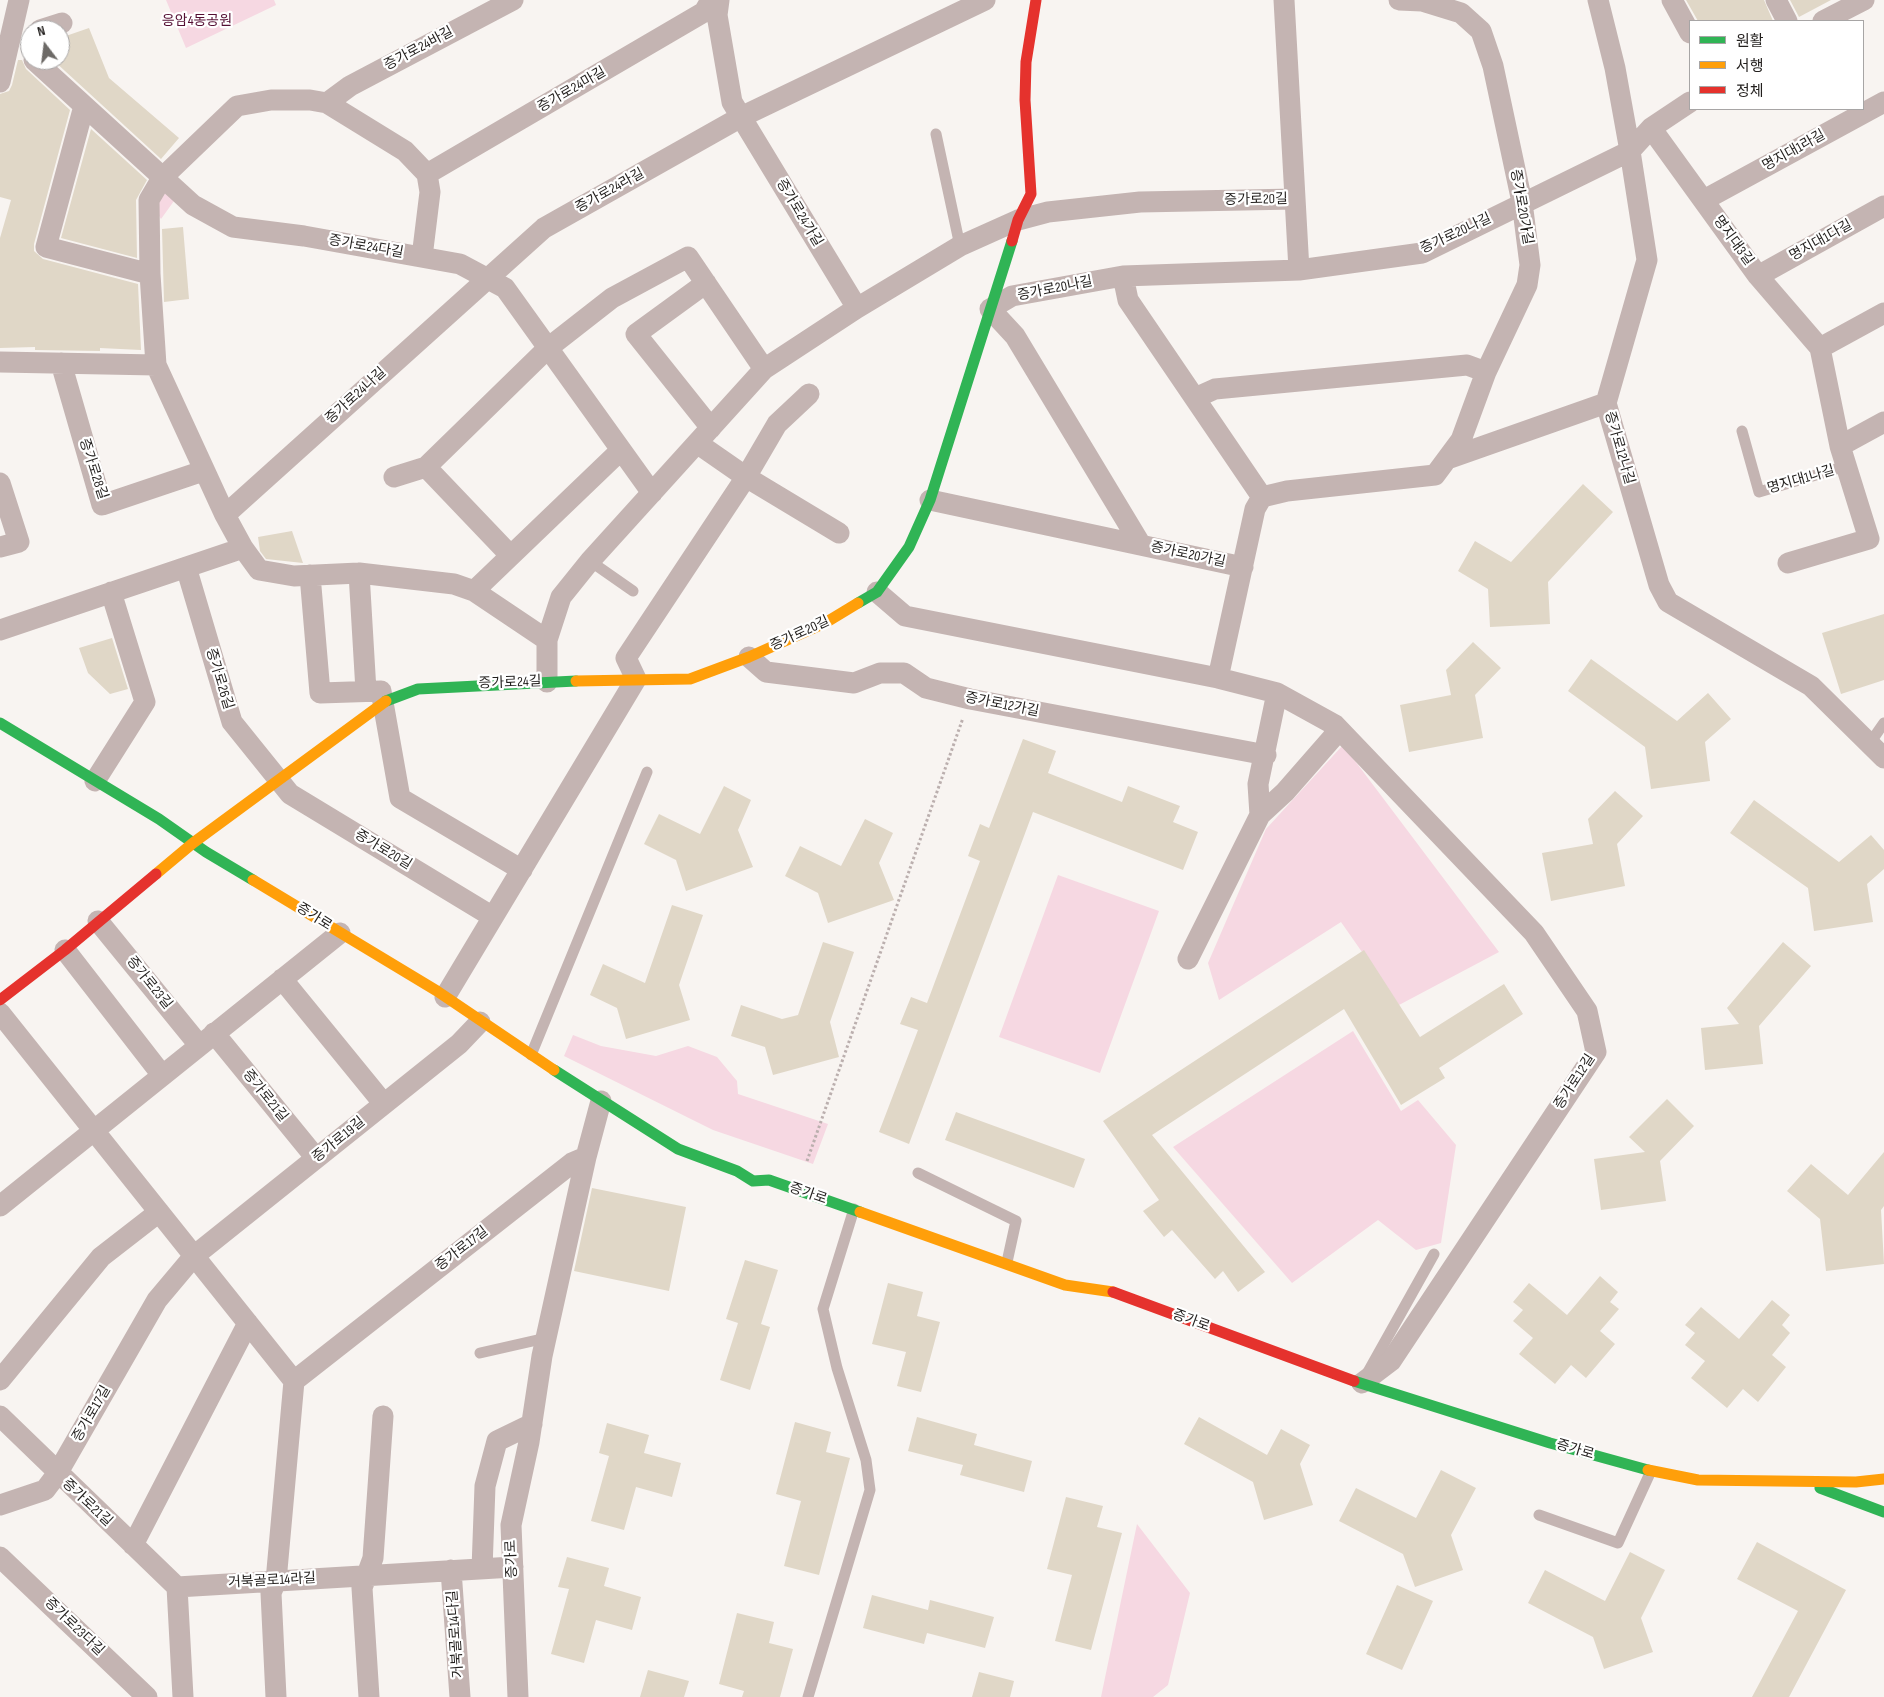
<!DOCTYPE html>
<meta charset="utf-8">
<style>
body{margin:0}
#map{position:relative;width:1884px;height:1697px;overflow:hidden;background:#f8f4f1;font-family:"Sofia Sans Condensed","Noto Sans KR",sans-serif}
canvas{display:block}
.legend{position:absolute;left:1689px;top:20px;width:175px;height:90px;box-sizing:border-box;background:#fff;border:1px solid #a7a5a5;margin:0;padding:6px 9px;list-style:none;font-size:15px;color:#221f1d}
.legend li{display:flex;align-items:center;gap:10px;height:25px}
.legend b{width:25px;border:1px solid #a7a5a5}
.north{position:absolute;left:20px;top:20px;width:50px;height:50px;box-sizing:border-box;background:#fff;border:1px solid #a7a5a5;border-radius:50%;rotate:345deg;font-size:14px;font-weight:700;line-height:20px;text-align:center;color:#221f1d}
.north::after{content:'';display:block;margin:auto;width:18px;height:22px;background:#6d6a67;clip-path:polygon(50% 0,100% 100%,50% 72%,0 100%)}
</style>
<div id="map">
<canvas width="1884" height="1697"></canvas>
<ul class="legend">
<li><b style="height:6px;background:#30b455"></b>원활</li>
<li><b style="height:6px;background:#ff9f0a"></b>서행</li>
<li><b style="height:6px;background:#e5322d"></b>정체</li>
</ul>
<div class="north">N</div>
</div>
<script>
const ctx = document.querySelector('canvas').getContext('2d');
ctx.lineJoin = 'round';
function fill(path, color) { ctx.fillStyle = color; ctx.fill(path, 'evenodd'); }
function stroke(path, color, width, dash) { ctx.strokeStyle = color; ctx.lineWidth = width; ctx.lineCap = dash ? 'butt' : 'round'; ctx.setLineDash(dash || []); ctx.stroke(path); }
function label(font, color, halo, rows, align = 'center') {
  ctx.font = font + ' "Sofia Sans Condensed","Noto Sans KR",sans-serif'; ctx.lineWidth = 4.5; ctx.setLineDash([]); ctx.textBaseline = 'middle'; ctx.strokeStyle = halo; ctx.fillStyle = color; for (const [text, x, y, turn = 0] of rows) {
    ctx.save(); ctx.translate(x, y); ctx.rotate((+turn || 0) * Math.PI / 180); ctx.textAlign = isNaN(turn) ? turn : align; if (halo) ctx.strokeText(text, 0, 0); ctx.fillText(text, 0, 0); ctx.restore();
  }
}
const green = new Path2D(`
 M166,0H274L276,5L186,48Z
 M158,184L174,201L161,219L149,200Z
 M1343,745L1499,952L1399,1005L1341,922L1219,1000L1208,963L1266,829Z
 M1058,875L1159,911L1100,1073L999,1037Z
 M1353,1031L1401,1111L1418,1100L1456,1145L1441,1243L1416,1250L1378,1220L1292,1283L1173,1147Z
 M573,1035L601,1046L656,1056L688,1046L717,1057L737,1081L738,1094L828,1124L813,1164L713,1130L564,1056Z
 M1137,1524L1190,1593L1168,1685L1153,1697H1101Z`);
const building = new Path2D(`
 M1686,0H1764L1773,21H1698Z
 M1790,0H1831L1799,17Z
 M89,28L109,78L179,138L161,159L53,60H60V38Z
 M18,60H22L26,69L70,110L34,244V251L43,259L138,284L141,350L100,348V351L35,350V347L0,348V238L11,200L0,197V94L9,91L12,85Z
 M91,129L147,180L136,200L137,258L61,238Z
 M183,227L189,299L164,302L162,229Z
 M1583,484L1613,512L1548,582L1550,624L1490,627L1488,589L1458,571L1475,541L1511,562Z
 M292,531L303,563L266,559L260,551L258,537Z
 M1884,614V680L1841,694L1822,633Z
 M112,638L128,689L110,694L88,673L79,648Z
 M1473,642L1501,668L1475,695L1483,738L1409,752L1400,705L1451,695L1446,670Z
 M1591,659L1677,721L1708,693L1731,719L1705,742L1710,781L1651,789L1645,747L1568,691Z
 M1023,739L1056,751L1048,773L1122,802L1128,786L1180,806L1173,822L1198,832L1183,870L1033,812L909,1144L879,1132L918,1030L900,1024L911,997L927,1003L980,861L968,856L980,824L989,828Z
 M724,786L751,800L738,830L753,867L686,891L676,860L644,844L659,814L700,834Z
 M1615,791L1643,816L1617,844L1625,886L1551,901L1542,853L1593,844L1588,819Z
 M1754,800L1839,862L1871,835L1884,850V869L1867,884L1873,922L1814,931L1808,888L1730,833Z
 M865,819L893,833L879,863L894,900L828,923L818,893L785,876L800,846L841,866Z
 M672,905L703,915L679,985L690,1020L626,1039L617,1008L590,995L603,964L645,983Z
 M823,942L854,952L830,1022L839,1057L773,1075L765,1047L731,1036L741,1005L782,1019L798,1015Z
 M1783,942L1811,966L1759,1026L1763,1064L1705,1070L1701,1028L1739,1024L1727,1008Z
 M1364,950L1420,1037L1504,984L1523,1014L1439,1068L1445,1078L1401,1105L1344,1009L1152,1135L1265,1272L1238,1292L1223,1271L1215,1279L1172,1230L1164,1237L1143,1211L1159,1200L1103,1121Z
 M1667,1099L1694,1126L1660,1161L1666,1201L1601,1210L1594,1159L1645,1152L1629,1137Z
 M956,1112L1085,1159L1074,1188L945,1140Z
 M1884,1152V1206L1881,1210L1884,1264L1826,1271L1820,1219L1787,1191L1811,1164L1848,1195Z
 M592,1188L686,1207L669,1291L574,1271Z
 M745,1260L778,1270L761,1324L770,1327L750,1390L720,1380L738,1323L726,1319Z
 M1600,1276L1618,1292L1610,1302L1619,1309L1600,1331L1615,1344L1586,1378L1571,1365L1555,1384L1519,1354L1533,1338L1513,1321L1523,1310L1513,1302L1529,1283L1567,1315Z
 M888,1283L923,1292L917,1316L940,1322L921,1392L897,1386L906,1352L872,1344Z
 M1772,1300L1790,1315L1782,1325L1790,1333L1772,1355L1786,1367L1758,1402L1743,1389L1727,1408L1691,1378L1705,1361L1685,1345L1695,1333L1685,1325L1701,1307L1739,1339Z
 M917,1417L977,1434L974,1445L1032,1461L1024,1492L960,1475L963,1465L908,1451Z
 M1199,1417L1267,1455L1281,1429L1310,1445L1300,1464L1313,1505L1264,1520L1253,1482L1184,1444Z
 M795,1422L831,1432L826,1452L850,1458L819,1575L784,1566L801,1501L776,1494Z
 M607,1423L649,1435L644,1453L681,1463L672,1497L636,1487L624,1530L591,1521L609,1456L599,1453Z
 M1441,1470L1476,1488L1451,1535L1463,1570L1415,1587L1403,1554L1339,1521L1356,1488L1416,1518Z
 M1066,1497L1103,1506L1097,1527L1122,1533L1091,1650L1055,1641L1072,1575L1047,1569Z
 M1757,1542L1846,1590L1789,1697H1752L1798,1611L1737,1579Z
 M1630,1552L1665,1570L1641,1618L1653,1652L1604,1669L1593,1637L1528,1603L1545,1570L1605,1601Z
 M567,1557L609,1568L604,1586L641,1597L632,1630L596,1620L584,1663L551,1654L569,1589L558,1587Z
 M1397,1585L1433,1601L1402,1670L1366,1654Z
 M872,1595L928,1610L930,1600L994,1617L985,1648L927,1633L924,1644L863,1628Z
 M737,1613L774,1622L769,1643L793,1649L780,1697H742L744,1691L719,1684Z
 M648,1670L689,1681L684,1697H640Z
 M979,1672L1014,1681L1010,1697H972Z`);
const path = new Path2D(`
 M807,1161L963,718`);
const lane = new Path2D(`
 M936,134L960,246
 M1742,431L1759,492L1846,466
 M590,561L633,591
 M1870,743L1884,723
 M531,1055L647,772
 M918,1173L1016,1221L1007,1262
 M480,1353L546,1338
 M1368,1372L1434,1254
 M1539,1515L1618,1543L1651,1471
 M808,1697L870,1490L866,1460L837,1368L823,1309L854,1209`);
const street = new Path2D(`
 M719,0L717,15L732,102L857,308
 M1284,0L1299,270
 M1598,0L1615,68L1630,151L1647,260L1606,403L1659,585L1668,602L1811,686L1884,758
 M1672,0L1690,33
 M1776,0L1787,21
 M1823,21L1864,0
 M40,30L62,23
 M34,60L193,205L233,227L304,236L460,264L505,288L652,493
 M0,82L19,0
 M327,103L350,86L513,0
 M84,106L46,247L150,274
 M1651,128L1758,276L1820,348L1840,446L1869,539L1788,563
 M427,174L704,12L711,0
 M1704,200L1884,102
 M422,257L430,192L427,174L405,151L327,103L310,100H271L237,106L162,178L149,200L150,274L156,365L225,515L243,548L259,570L294,576L359,573L454,584L474,591L547,640
 M1123,276L1128,300L1262,497
 M1758,276L1884,206
 M706,283L636,334L711,428
 M1820,348L1884,313
 M0,362L156,365
 M61,363L102,505L203,471
 M1195,398L1215,389L1467,365L1486,372
 M697,443L746,477L839,533
 M1840,446L1884,422
 M1447,459L1606,403
 M426,467L510,555
 M394,477L426,467L548,348L612,298L688,257L764,369
 M0,483L19,542L0,547
 M930,500L1243,567
 M225,515L544,228L741,117L985,0
 M1141,545L1015,336L990,309L1012,296L1123,276L1299,270L1422,253L1630,151L1651,128L1690,102
 M186,567L232,722L290,794L493,917
 M359,573L366,691
 M310,575L320,693L381,691L400,798L522,870
 M474,591L621,450
 M877,592L905,616L1218,678L1277,693L1335,725L1534,933L1587,1011L1596,1052L1391,1361L1362,1383
 M0,630L243,548
 M749,657L766,672L854,683L880,673H904L926,688L970,699L1266,755
 M1218,678L1255,509L1262,497L1287,491L1435,475L1461,440L1486,372L1527,285L1530,265L1522,202L1493,66L1481,31L1461,13L1422,1L1399,0
 M547,682V640L561,597L590,561L764,369L857,308L960,246L1018,220L1048,212L1140,202L1295,199
 M95,781L145,702L111,592
 M1260,815L1258,784L1277,693
 M98,921L199,1045
 M65,950L162,1075
 M1188,959L1260,815L1285,792L1334,736L1335,725
 M282,979L384,1104
 M445,997L636,679L626,658L746,477L777,424L809,394
 M0,1013L294,1381L572,1163L586,1157L601,1101
 M214,1033L316,1158
 M0,1206L340,933
 M0,1380L101,1257L159,1212
 M0,1416L177,1587
 M0,1505L45,1490L57,1474L157,1300L194,1256L459,1044L480,1022
 M133,1545L248,1323
 M0,1557L147,1697
 M482,1569L485,1486L497,1441L532,1424
 M451,1570L460,1697
 M177,1587L513,1567
 M177,1587L183,1697
 M276,1697L271,1593L276,1581L294,1381
 M369,1697L362,1588L373,1558L383,1416
 M518,1697L511,1525L529,1442L542,1356L586,1157`);
const fast = new Path2D(`
 M858,603L877,592L909,547L930,500L1012,241
 M386,701L418,689L576,681
 M0,723L159,819L206,852L253,880
 M554,1070L678,1149L737,1171L753,1181L769,1180L860,1212
 M1354,1381L1550,1443L1648,1470
 M1820,1488L1884,1512`);
const slow = new Path2D(`
 M576,681L690,679L749,657L825,623L858,603
 M156,874L193,843L386,701
 M253,880L437,991L554,1070
 M860,1212L1065,1285L1113,1292
 M1648,1470L1698,1480L1856,1482L1884,1479`);
const jam = new Path2D(`
 M1012,241L1018,220L1031,194L1025,100L1026,62L1036,0
 M0,1000L65,950L156,874
 M1113,1292L1354,1381`);
const parkNames = [
 ["응암4동공원",197,21]
];
const streetNames = [
 ["증가로24바길",419,49,-28],
 ["증가로24마길",572,90,-30],
 ["명지대1라길",1794,151,-29],
 ["증가로24라길",610,191,-29],
 ["증가로20길",1256,200,-1],
 ["증가로20가길",1521,207,80],
 ["증가로24가길",799,213,59],
 ["증가로20나길",1456,234,-25],
 ["명지대3길",1733,241,54],
 ["명지대1다길",1821,241,-29],
 ["증가로24다길",366,247,10],
 ["증가로20나길",1055,289,-11],
 ["증가로24나길",356,396,-42],
 ["증가로12나길",1619,448,74],
 ["증가로28길",93,469,72],
 ["명지대1나길",1801,480,-16],
 ["증가로20가길",1188,555,12],
 ["증가로20길",800,634,-25],
 ["증가로26길",219,679,73],
 ["증가로24길",510,683,-2],
 ["증가로12가길",1002,705,11],
 ["증가로20길",383,850,31],
 ["증가로",314,917,32],
 ["증가로23길",149,983,51],
 ["증가로12길",1575,1082,-57],
 ["증가로21길",265,1096,51],
 ["증가로19길",339,1140,-39],
 ["증가로",808,1194,19],
 ["증가로17길",462,1249,-38],
 ["증가로",1191,1321,20],
 ["증가로17길",92,1414,-60],
 ["증가로",1575,1450,16],
 ["증가로21길",87,1503,43],
 ["증가로",512,1559,-92],
 ["거북골로14라길",272,1581,-3],
 ["증가로23다길",74,1627,44],
 ["거북골로14다길",456,1634,-94]
];
fill(green, '#f6d8e2');
fill(building, '#e0d7c7');
stroke(path, '#bbafae', 3, [2.5, 2.5]);
stroke(lane, '#c4b4b2', 11);
stroke(street, '#c4b4b2', 21);
stroke(fast, '#30b455', 11);
stroke(slow, '#ff9f0a', 11);
stroke(jam, '#e5322d', 11);
label('14px', '#540f33', '#fff', parkNames);
label('14px', '#221f1d', '#fff', streetNames);
</script>
